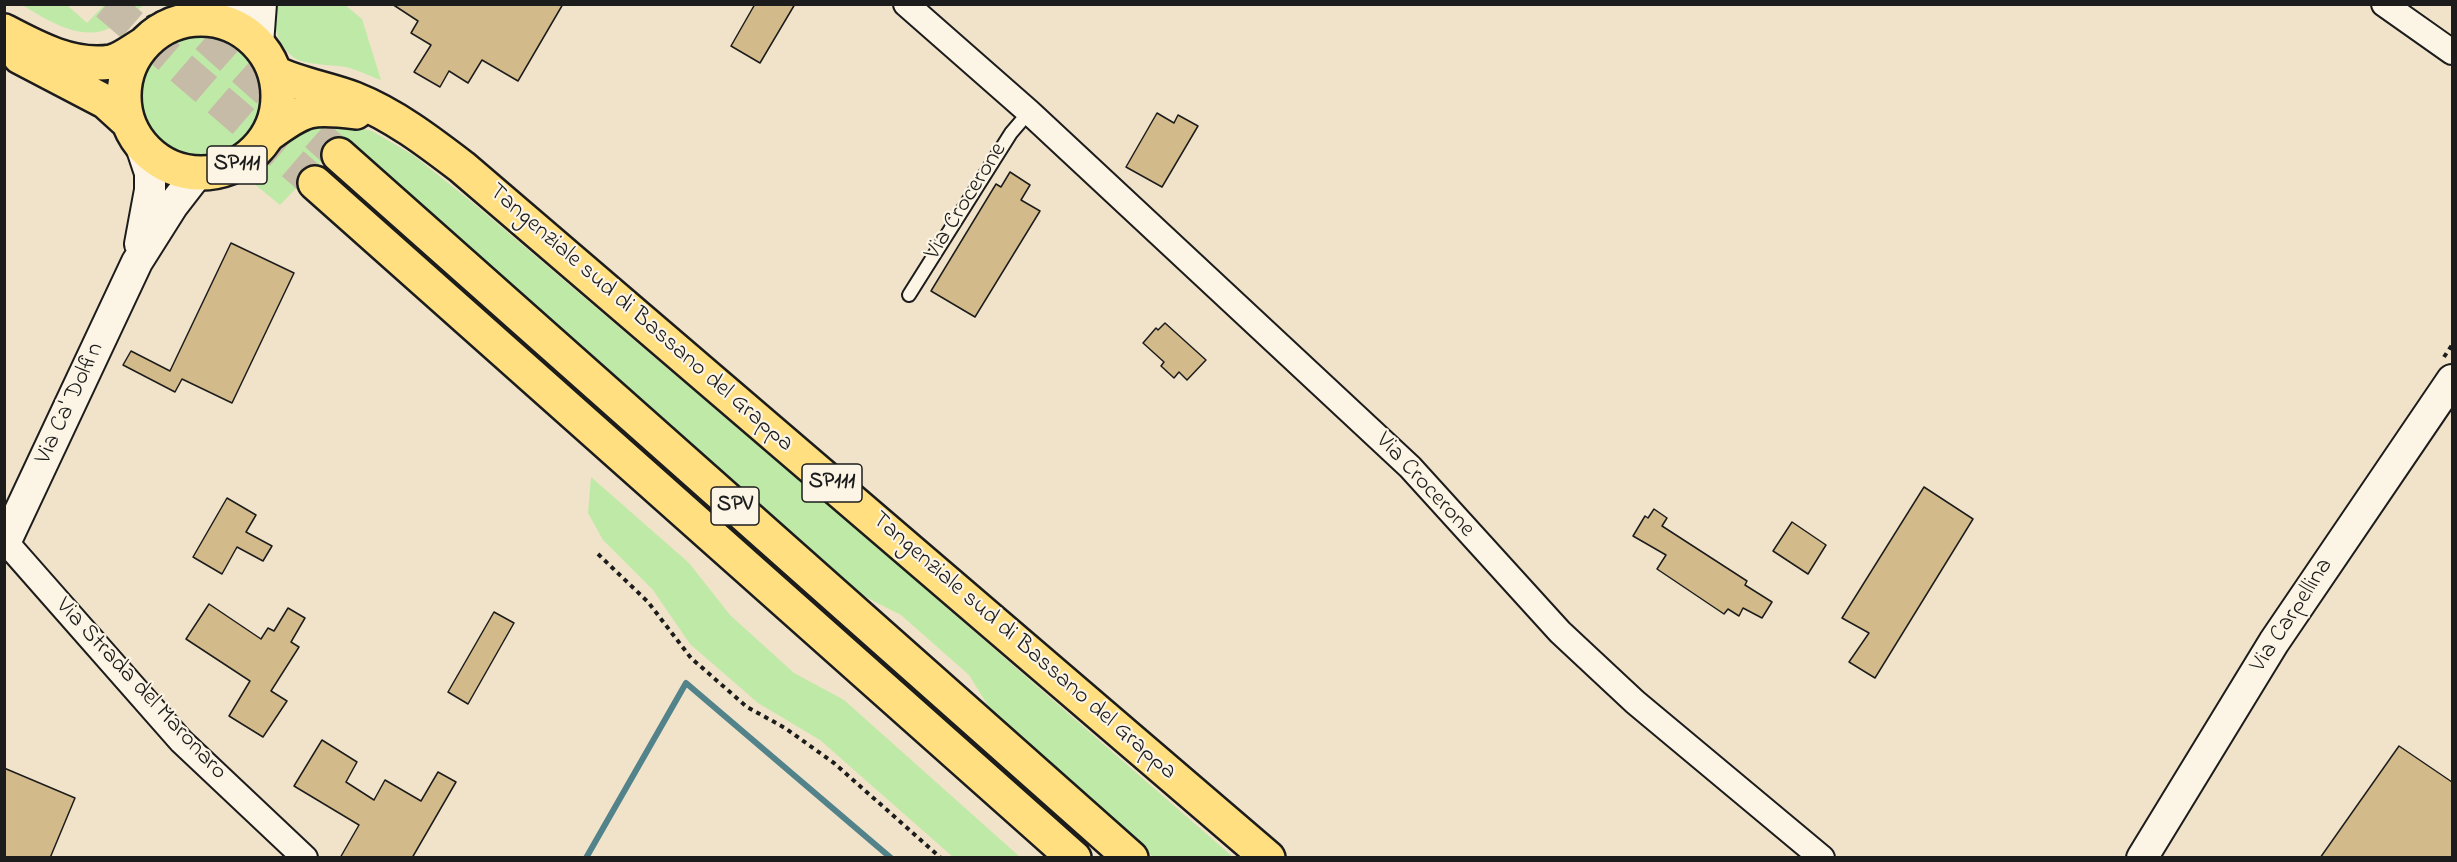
<!DOCTYPE html>
<style>
body{margin:0}
#map{position:relative;width:2457px;height:862px;overflow:hidden;background:#f0e3ca;font-family:"Indie Flower",sans-serif}
canvas{display:block}
.frame{position:absolute;inset:0;border:6px solid #1c1c1c;pointer-events:none}
</style>
<div id="map">
<canvas width="2457" height="862"></canvas>
<div class="frame"></div>
</div>
<script>
const ctx = document.querySelector('canvas').getContext('2d');
ctx.lineJoin = 'round';
function fill(path, color) { ctx.fillStyle = color; ctx.fill(path, 'evenodd'); }
function stroke(path, color, width, dash) { ctx.strokeStyle = color; ctx.lineWidth = width; ctx.lineCap = dash ? 'butt' : 'round'; ctx.setLineDash(dash || []); ctx.stroke(path); }
function label(font, color, halo, rows, align = 'center') {
  ctx.font = font + ' "Indie Flower",sans-serif'; ctx.lineWidth = 4.5; ctx.setLineDash([]); ctx.textBaseline = 'middle'; ctx.strokeStyle = halo; ctx.fillStyle = color; for (const [text, x, y, turn = 0] of rows) {
    ctx.save(); ctx.translate(x, y); ctx.rotate((+turn || 0) * Math.PI / 180); ctx.textAlign = isNaN(turn) ? turn : align; if (halo) ctx.strokeText(text, 0, 0); ctx.fillText(text, 0, 0); ctx.restore();
  }
}
const green = new Path2D(`
 M22,5H67L87,23L104,5H144C132,13 118,26 105,30C77,40 44,18 22,5Z
 M274,5H345L362,19L381,80C370,76 358,70 346,67C332,65 318,65 304,62C281,56 271,26 274,5Z
 M139 95a61 61 0 1 1 122 0a61 61 0 1 1-122 0Z
 M337,123L372,131L413,155L473,203L869,540L1233,857H1153L997,720L969,675L901,615L850,589L344,138L280,205L247,178L291,137L313,125Z
 M591,477L689,563L730,615L794,673L844,700L1020,857H953L820,740L758,703L690,644L653,590L603,540L588,513Z`);
const stream = new Path2D(`
 M586,858L686,683L891,858`);
const building = new Path2D(`
 M392,4H563L518,81L482,60L468,83L449,71L440,87L414,72L431,45L411,33L418,21Z
 M755,4H795L760,63L731,46Z
 M1157,113L1174,123L1178,115L1198,126L1162,187L1126,167Z
 M1010,172L1030,185L1021,200L1040,211L975,317L931,291L996,184L1001,187Z
 M231,243L294,273L232,403L182,379L175,392L123,365L131,351L170,371Z
 M1165,323L1206,360L1187,380L1179,372L1174,378L1161,366L1164,362L1143,343L1156,328L1158,330Z
 M1924,487L1973,519L1875,678L1849,662L1869,633L1842,618Z
 M227,498L256,515L246,532L272,546L263,561L237,547L222,574L193,557Z
 M1654,509L1667,518L1662,526L1747,581L1745,585L1772,602L1762,618L1743,608L1739,616L1728,609L1724,614L1657,569L1666,555L1633,536L1645,516L1648,518Z
 M1792,522L1826,545L1808,574L1773,551Z
 M209,604L261,639L268,628L274,631L288,608L305,618L291,642L299,647L271,691L287,701L263,737L229,716L250,681L186,639Z
 M494,612L514,623L468,704L448,692Z
 M322,740L357,762L346,782L374,800L385,780L421,801L438,772L456,782L412,858H340L359,825L294,786Z
 M2399,746L2452,782V858H2320Z
 M4,768L75,798L50,858H4Z`);
const motorwayTunnel = new Path2D(`
 M107,4L315,183
 M170,4L339,155`);
const path = new Path2D(`
 M147,18L176,4
 M2444,357L2452,345
 M598,554L648,602L691,658L747,707L785,728L834,763L941,858`);
const service = new Path2D(`
 M909,295L1011,133L1029,112`);
const minor = new Path2D(`
 M906,4L1029,112L1410,467L1560,632L1635,702L1822,858
 M2384,4L2452,52
 M4,540L181,741L305,858`);
const tertiary = new Path2D(`
 M212,20L235,4
 M258,44L261,4
 M140,143L150,173V190L140,244
 M4,545L137,262L173,205L197,174
 M2142,858L2274,642L2452,380`);
const primary = new Path2D(`
 M124 96a77 77 0 1 1 154 0a77 77 0 1 1-154 0Z
 M4,31C36,48 73,68 111,62C121,60 134,50 144,44
 M20,57L106,102L128,122
 M275,73C300,85 328,89 354,99C394,115 428,141 462,167L1268,858
 M269,134C305,108 311,106 356,112`);
const motorway = new Path2D(`
 M339,155L1131,858
 M315,183L1074,858`);
const shields = [
 [237,165,60],
 [832,483,60],
 [735,506,48]
];
const shieldNames = [
 ["SP111",237,165],
 ["SP111",832,483],
 ["SPV",735,506]
];
const streetNames = [
 ["Via Crocerone",967,202,-58],
 ["Tangenziale sud di Bassano del Grappa",640,319,41],
 ["Via Ca' Dolfin",71,404,-65],
 ["Via Crocerone",1424,486,47],
 ["Via Carpellina",2293,616,-57],
 ["Tangenziale sud di Bassano del Grappa",1023,647,41],
 ["Via Strada del Maronaro",140,690,47]
];
fill(green, '#bfe9a6');
stroke(stream, '#53838a', 6);
fill(building, '#d3ba8a');
stroke(building, '#1c1c1c', 1.5);
stroke(motorwayTunnel, '#c6bba7', 33, [33, 16]);
stroke(service, '#1c1c1c', 16);
stroke(minor, '#1c1c1c', 28);
stroke(tertiary, '#1c1c1c', 34);
stroke(primary, '#1c1c1c', 38);
stroke(motorway, '#1c1c1c', 38);
stroke(path, '#1c1c1c', 4, [4.5, 4.5]);
stroke(service, '#fcf5e5', 12);
stroke(minor, '#fcf5e5', 24);
stroke(tertiary, '#fcf5e5', 30);
stroke(primary, '#ffdf80', 33);
stroke(motorway, '#ffdf80', 33);
for (const [x, y, w] of shields) { const box = new Path2D(); box.roundRect(x - w / 2, y - 19, w, 38, 4.5); ctx.fillStyle = '#fcf5e5'; ctx.fill(box); stroke(box, '#1c1c1c', 1.5); }
label('bold 22px', '#1c1c1c', null, shieldNames);
label('24px', '#1c1c1c', '#fcf5e5', streetNames);
</script>
